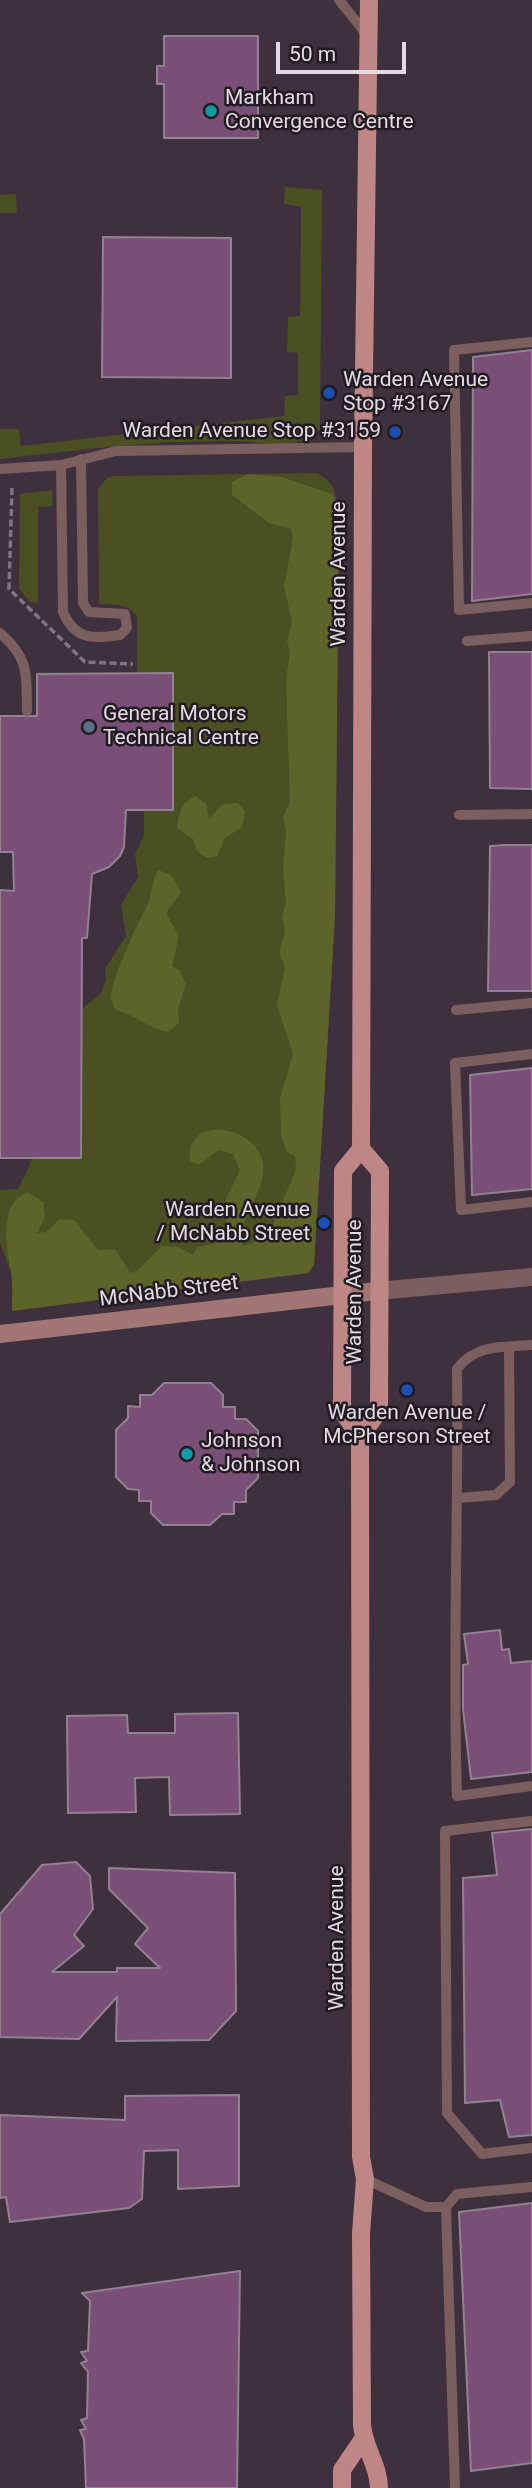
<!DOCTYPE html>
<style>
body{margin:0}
#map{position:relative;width:532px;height:2488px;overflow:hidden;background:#3f303e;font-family:Roboto,sans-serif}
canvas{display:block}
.scale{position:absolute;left:276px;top:42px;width:130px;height:32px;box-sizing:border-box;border:4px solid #e3dae2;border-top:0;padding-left:9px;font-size:21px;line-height:24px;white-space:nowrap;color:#e3dae2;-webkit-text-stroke:5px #221b21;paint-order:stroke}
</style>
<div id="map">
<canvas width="532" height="2488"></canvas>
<div class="scale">50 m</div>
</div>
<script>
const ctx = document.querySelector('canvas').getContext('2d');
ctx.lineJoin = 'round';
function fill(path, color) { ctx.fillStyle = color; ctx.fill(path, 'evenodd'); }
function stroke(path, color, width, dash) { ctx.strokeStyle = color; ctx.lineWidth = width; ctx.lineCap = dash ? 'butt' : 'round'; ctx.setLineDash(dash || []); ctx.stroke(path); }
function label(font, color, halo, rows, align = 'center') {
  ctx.font = font + ' Roboto,sans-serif'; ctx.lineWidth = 5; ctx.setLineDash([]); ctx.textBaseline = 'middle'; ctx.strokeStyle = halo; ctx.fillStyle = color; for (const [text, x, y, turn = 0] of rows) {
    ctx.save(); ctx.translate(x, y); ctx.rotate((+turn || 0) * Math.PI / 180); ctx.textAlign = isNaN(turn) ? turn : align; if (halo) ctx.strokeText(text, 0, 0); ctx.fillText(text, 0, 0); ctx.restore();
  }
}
const green = new Path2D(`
 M285,187L322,190L320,429C304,452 259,441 234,441C155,440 78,450 0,459V429H19L21,446L284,416L285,396L298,395V353L287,352L288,317L300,316L301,207L284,204Z
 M16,194L17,213H0V195Z
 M316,473C334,481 335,491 339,510L335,916L314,1265L308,1273L12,1311V1275L0,1243V1190L18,1189L33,1158H81L82,1009L100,994L106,980L105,969L126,936L121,905L138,877L135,854L144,835V810H173L137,673V616C127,603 114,605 99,604L98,489L107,478L114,476Z
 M53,490L52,506L38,507V603L30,602L19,589L20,494Z`);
const forest = new Path2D(`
 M248,474L281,477L332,494L339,510L335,916L314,1265L308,1273L12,1311C12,1298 13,1284 11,1271C5,1240 0,1205 27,1192L43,1202L45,1217L37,1233L46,1232L60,1219L74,1220L98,1250L115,1249L130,1273L137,1271L162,1246L178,1247L193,1255L197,1247L225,1242L226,1199L240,1170L233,1154L218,1150L199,1165L190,1161C184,1117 246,1124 260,1154C275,1185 235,1216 243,1246L268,1237L296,1169L295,1156L287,1152L281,1135L280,1099L293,1053L277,1005L285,968L279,952L285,933L282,917L286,904L283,870L286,831L283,817L290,803L286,680L290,652L287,641L292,621L284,586L293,538L291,529L269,523L232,495V482Z
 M196,796L206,804L209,818L223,804L238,803L245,811L242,827L225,838L217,856L207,858L197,851L193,839L177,828C179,813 181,802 196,796Z
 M158,870L171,875L181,892L166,913L179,936L172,966L179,970L186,984L178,1008L179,1023L168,1032C150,1029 135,1015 116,1010L110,998C117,966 132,935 147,906C152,895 151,882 158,870Z`);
const building = new Path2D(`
 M164,36H258V138H164V84H157V66H164Z
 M103,237L231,238V378L102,377Z
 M532,350V594L472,601L473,357Z
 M489,652H532V789L490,788Z
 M173,673V810H126L124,847L120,856L109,867L92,874L87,938H82L81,1158H0V890L14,891L13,852H0V716H37V674Z
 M505,845H532V991H488L490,846Z
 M532,1068V1189L472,1195L470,1075Z
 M164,1383H211L223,1395V1407H235V1419H246L258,1431V1478L246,1490V1502H234V1514H222L210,1525H163L151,1513V1501H139V1490L128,1489L116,1477V1430L128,1418V1406L140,1407V1395H152Z
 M500,1630L502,1650L509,1649L511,1663L532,1661V1772L471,1779L463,1709V1665L468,1664L464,1634Z
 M238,1713L240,1814L170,1815L169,1777L135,1778L136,1812L68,1813L67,1716L127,1715L128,1733H175V1714Z
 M532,1829V2135L509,2137L500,2100L465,2103L463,1878L497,1875L492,1833Z
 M76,1862L90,1876L93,1909L74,1935L84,1946L52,1972H117V1968H160L135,1944L148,1928L109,1889V1868L235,1873L236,2011L209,2040L116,2041L117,1997L79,2039L0,2037V1914L42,1865Z
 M239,2095V2186L178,2189V2150L144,2151L142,2199L129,2208L10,2222L6,2197L0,2198V2115L125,2120V2096Z
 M532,2203V2463L471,2471L459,2212Z
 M240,2271L237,2488H86L84,2439L80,2430L86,2429L81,2420L87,2418L88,2372L81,2363L87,2361L81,2352L88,2351L90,2301L82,2293Z`);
const path = new Path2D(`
 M12,488L9,589L85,662L133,664`);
const lane = new Path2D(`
 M339,0L367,35
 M532,342L454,350L459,610L532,603
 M61,465L63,612C75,640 93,639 120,635L127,628L125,614L89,612L83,603L81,459
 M0,469L61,465L116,451L363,447
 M0,633C30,659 26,674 27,711
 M467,641L532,636
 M459,815L532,814
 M456,1010L532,1003
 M532,1054L455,1063L461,1210L532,1202
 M532,1345C504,1347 475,1344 457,1369C459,1511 452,1653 457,1796L532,1786
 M458,1498L496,1495L510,1482L509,1347
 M532,1821L445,1831L447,2113L482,2154L532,2148
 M365,2179L426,2207H446
 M455,2488L446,2207L457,2194L532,2187`);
const street = new Path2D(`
 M377,1291L532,1277`);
const secondary = new Path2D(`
 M0,1334L377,1291`);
const primary = new Path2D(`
 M361,1149L380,1171L379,1411L360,1436L361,2157L365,2179L361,2234L362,2424C363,2447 379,2465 379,2488
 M360,1436L342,1411L343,1171L361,1149L363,447L369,0
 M342,2488V2470L363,2439`);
const markers = [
 [211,111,7,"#0f9aa8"],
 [329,393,7,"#1a4fb4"],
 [395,432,7,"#1a4fb4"],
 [89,727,7,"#5c6f8a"],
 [324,1223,7,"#1a4fb4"],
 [407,1390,7,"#1a4fb4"],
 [187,1454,7,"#0f9aa8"]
];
const poiNames = [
 ["Markham",225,99],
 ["Convergence Centre",225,123],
 ["Warden Avenue",343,381],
 ["Stop #3167",343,405],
 ["Warden Avenue Stop #3159",381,432,"right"],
 ["General Motors",103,715],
 ["Technical Centre",103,739],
 ["Warden Avenue",310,1211,"right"],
 ["/ McNabb Street",310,1235,"right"],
 ["Warden Avenue /",407,1414,"center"],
 ["McPherson Street",407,1438,"center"],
 ["Johnson",201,1442],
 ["& Johnson",201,1466]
];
const streetNames = [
 ["Warden Avenue",340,574,-90],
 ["McNabb Street",169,1292,-7],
 ["Warden Avenue",356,1292,-90],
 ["Warden Avenue",338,1938,-90]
];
fill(green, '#4a5021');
fill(forest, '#5d642a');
fill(building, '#794f77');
stroke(building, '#928190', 2);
stroke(path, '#817480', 3.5, [7, 3.5]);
stroke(lane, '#7b5f5f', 10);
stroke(street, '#7b5f5f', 18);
stroke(secondary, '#a17675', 18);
stroke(primary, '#be8785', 18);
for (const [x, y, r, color] of markers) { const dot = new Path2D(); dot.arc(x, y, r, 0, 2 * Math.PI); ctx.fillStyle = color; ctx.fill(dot); stroke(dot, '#221b21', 2.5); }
label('21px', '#e3dae2', '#221b21', poiNames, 'left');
label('21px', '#e3dae2', '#221b21', streetNames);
</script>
